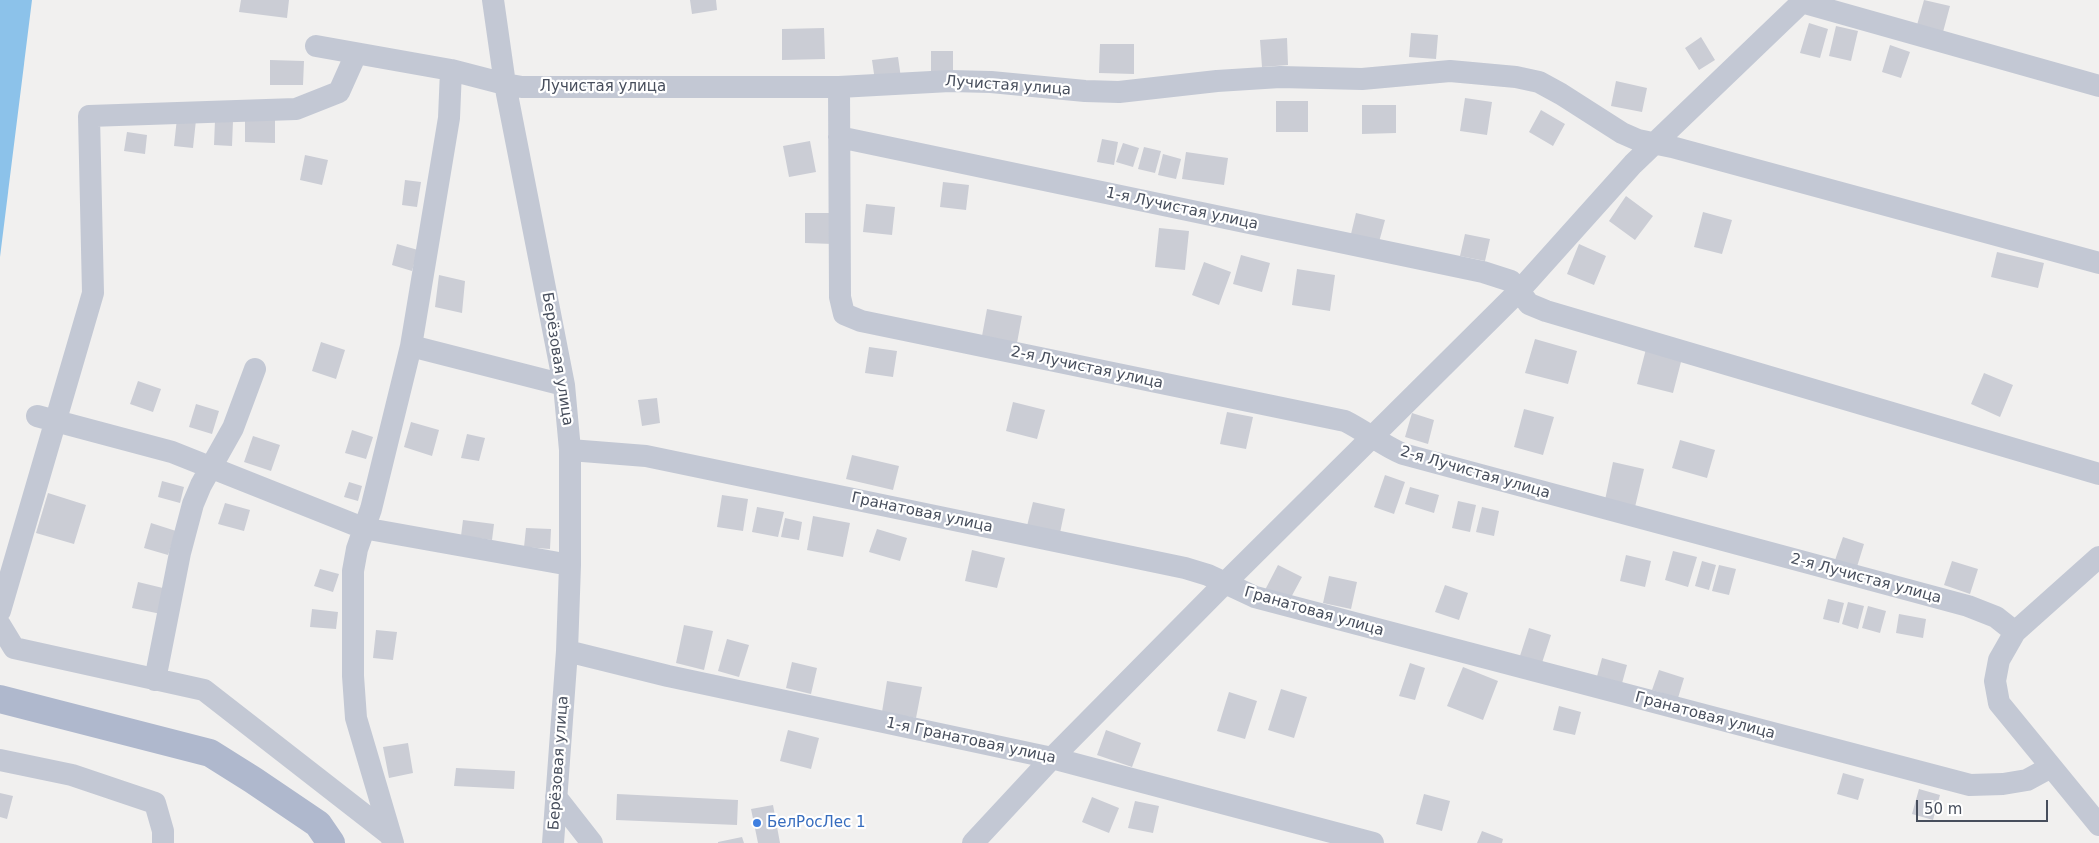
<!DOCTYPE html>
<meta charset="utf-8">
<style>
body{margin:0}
#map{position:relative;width:2099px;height:843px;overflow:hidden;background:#f1f0ef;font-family:"DejaVu Sans",sans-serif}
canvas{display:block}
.scale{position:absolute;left:1916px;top:800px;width:132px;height:22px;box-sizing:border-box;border:2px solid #474e5c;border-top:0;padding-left:6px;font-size:15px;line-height:18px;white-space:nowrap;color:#474e5c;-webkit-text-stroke:4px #fff;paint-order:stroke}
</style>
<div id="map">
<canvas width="2099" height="843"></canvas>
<div class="scale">50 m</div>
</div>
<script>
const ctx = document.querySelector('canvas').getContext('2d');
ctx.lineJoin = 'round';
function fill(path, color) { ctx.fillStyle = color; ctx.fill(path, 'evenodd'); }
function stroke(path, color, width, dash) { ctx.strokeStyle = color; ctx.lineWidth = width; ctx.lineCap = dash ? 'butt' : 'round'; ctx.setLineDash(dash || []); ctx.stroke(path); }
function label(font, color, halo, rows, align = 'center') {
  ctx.font = font + ' "DejaVu Sans",sans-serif'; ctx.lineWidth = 4.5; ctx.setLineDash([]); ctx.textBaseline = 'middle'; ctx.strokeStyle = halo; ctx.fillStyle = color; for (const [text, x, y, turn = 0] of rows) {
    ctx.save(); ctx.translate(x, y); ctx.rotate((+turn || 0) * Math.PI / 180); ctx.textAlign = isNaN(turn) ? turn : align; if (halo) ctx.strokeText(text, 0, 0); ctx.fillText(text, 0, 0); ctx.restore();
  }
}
const water = new Path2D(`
 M0,0H32L0,257Z`);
const building = new Path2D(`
 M241,0H289L287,18L239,12Z
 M690,0H716L717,10L692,14Z
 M1924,0L1950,6L1943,32L1917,25Z
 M1809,23L1828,29L1820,58L1800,53Z
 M1836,26L1858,31L1851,61L1829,56Z
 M824,28L825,59L782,60V29Z
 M1411,33L1438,35L1436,59L1409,57Z
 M1701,37L1715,60L1699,70L1685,48Z
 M1287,38L1288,65L1262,67L1260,40Z
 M1100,44H1134V74L1099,73Z
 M1890,45L1910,52L1901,78L1882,72Z
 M931,51H953V76H931Z
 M898,57L901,78L875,81L872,60Z
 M270,60L304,61L303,85H270Z
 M1616,81L1647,88L1642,112L1611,106Z
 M1465,98L1492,102L1487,135L1460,131Z
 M1276,101H1308V132H1276Z
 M1362,105H1396V133L1362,134Z
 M1541,110L1565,124L1553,146L1529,132Z
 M177,118L196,120L193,148L174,146Z
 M245,119L275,120V143L245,142Z
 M215,120L233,121L232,146L214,145Z
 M127,132L147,135L145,154L124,151Z
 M1102,139L1118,142L1114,165L1097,162Z
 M810,141L816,172L789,177L783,146Z
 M1123,143L1139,148L1133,167L1116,162Z
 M1144,147L1161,151L1155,173L1138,169Z
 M1186,152L1228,158L1224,185L1182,179Z
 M1163,154L1181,159L1176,179L1158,175Z
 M305,155L328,160L322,185L300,180Z
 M405,180L421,182L417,207L402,205Z
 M943,182L969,185L966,210L940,207Z
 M1626,196L1653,216L1635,240L1609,221Z
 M866,204L895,207L892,235L863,232Z
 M1703,212L1732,220L1722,254L1694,247Z
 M805,213H833V244L805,243Z
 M1356,213L1385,220L1379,242L1351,234Z
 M1159,228L1189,231L1185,270L1155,267Z
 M1465,234L1490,239L1485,261L1460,256Z
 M397,244L418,250L412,271L392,265Z
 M1579,244L1606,256L1594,285L1567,274Z
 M1997,252L2044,263L2038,288L1991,277Z
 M1241,255L1270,263L1262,292L1233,284Z
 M1204,262L1231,272L1219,305L1192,295Z
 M1297,269L1335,275L1330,311L1292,305Z
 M439,275L465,281L462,313L435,307Z
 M987,309L1022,316L1017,343L982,336Z
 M1535,339L1577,351L1568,384L1525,373Z
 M321,342L345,350L336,379L312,371Z
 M869,347L897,351L893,377L865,373Z
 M1646,349L1682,358L1673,393L1637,384Z
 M1984,373L2013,385L2000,417L1971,404Z
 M138,381L161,389L153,412L130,404Z
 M657,398L660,423L642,426L638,400Z
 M1013,402L1045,410L1037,439L1006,431Z
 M196,404L219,411L212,434L189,427Z
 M1524,409L1554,417L1543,455L1514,447Z
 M1227,412L1253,417L1246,449L1220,444Z
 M1412,413L1434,420L1428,444L1405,437Z
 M411,422L439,430L432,456L404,447Z
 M352,430L373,437L366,459L345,453Z
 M467,434L485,438L479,461L461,458Z
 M253,436L280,445L271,471L244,462Z
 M1680,440L1715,450L1707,478L1672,468Z
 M852,455L899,466L893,490L846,479Z
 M1613,462L1644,469L1635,507L1605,500Z
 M1385,475L1405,482L1394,514L1374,507Z
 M162,481L184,487L180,503L158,497Z
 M349,482L362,486L358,501L344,497Z
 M1410,487L1439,495L1434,513L1405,504Z
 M48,493L86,505L74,544L36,533Z
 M722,495L748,499L743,531L717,527Z
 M1458,501L1476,505L1470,532L1452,528Z
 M1033,502L1065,509L1060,533L1027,526Z
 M225,503L250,510L244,531L218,524Z
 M757,507L784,512L778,537L752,532Z
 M1482,507L1499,511L1494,536L1476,532Z
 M813,516L850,523L843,557L807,550Z
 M785,518L802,522L799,540L781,537Z
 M463,520L494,524L492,540L461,536Z
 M151,523L176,531L168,555L144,548Z
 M526,528L551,529L550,549L524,547Z
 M877,529L907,538L900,561L869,552Z
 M1843,537L1864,544L1856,570L1834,563Z
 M972,550L1005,558L997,588L965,581Z
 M1673,551L1697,557L1688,587L1665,580Z
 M1626,555L1651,561L1645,587L1620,581Z
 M1702,561L1716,565L1709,590L1695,586Z
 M1952,561L1978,569L1970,594L1944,585Z
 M1278,565L1302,577L1288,603L1265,590Z
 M1719,565L1736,569L1729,595L1712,591Z
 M320,569L339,574L333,592L314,586Z
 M1329,576L1357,582L1351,609L1323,603Z
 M138,582L167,589L161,614L132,608Z
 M1445,585L1468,593L1459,620L1435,612Z
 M1828,599L1844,603L1839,623L1823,619Z
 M1848,602L1864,606L1858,629L1842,624Z
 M1868,606L1886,611L1880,633L1862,628Z
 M312,609L338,612L336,629L310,627Z
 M1899,614L1926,619L1923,638L1896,633Z
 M684,625L713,631L704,670L676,663Z
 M1529,628L1551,635L1541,666L1519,659Z
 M376,630L397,632L393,660L373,658Z
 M727,639L749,645L739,677L718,671Z
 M1602,658L1627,665L1621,687L1596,680Z
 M792,662L817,668L811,694L786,688Z
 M1410,663L1425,668L1415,700L1399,696Z
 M1463,667L1498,681L1483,720L1447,706Z
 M1659,670L1684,678L1678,698L1652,690Z
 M887,681L922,687L916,718L882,712Z
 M1281,689L1307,697L1294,738L1268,730Z
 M1229,692L1257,701L1245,739L1217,731Z
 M1559,706L1581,712L1575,735L1553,730Z
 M788,730L819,738L811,769L780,761Z
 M1106,730L1141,743L1132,767L1097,755Z
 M408,743L413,773L389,778L383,747Z
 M456,768L515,771L514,789L454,786Z
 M1843,773L1864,779L1858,800L1837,794Z
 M1919,789L1940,795L1933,820L1912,814Z
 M0,793L13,796L7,819L0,817Z
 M617,794L738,800L737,825L616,820Z
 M1424,794L1450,801L1442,831L1416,824Z
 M1092,797L1119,808L1109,833L1082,822Z
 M1135,801L1159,806L1153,833L1128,828Z
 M773,805L780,843H758L751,809Z
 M1482,831L1503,839L1502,843H1477Z
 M742,837L744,843H718V842Z`);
const minor = new Path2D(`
 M493,0L505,84L564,385L570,450V565L567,651L553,843
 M1801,2L2099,86
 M316,46L451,70L505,84L522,87H839L950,81L991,82L1085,91L1119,92L1217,81L1280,77L1362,79L1450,71L1516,77L1539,82L1561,94L1622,133L1638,140L1672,147L2099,263
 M839,87L840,297L844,314L861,321L1345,421C1365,431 1382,445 1403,454L1968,606L1996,617L2015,632
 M839,137L1483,272L1511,281L1529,304L1546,311L2099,474
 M411,346L564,385
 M37,416L172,452L363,528L570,565
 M570,450L646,456L1185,568L1208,575L1255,597L1970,785L2003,784L2027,780L2051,767
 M2099,557L2015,632L1999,660L1995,681L1999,703L2099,825
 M0,611L93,293L89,116L296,109L339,92L356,54
 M0,625L14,648L204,690L389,834
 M567,651L668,676L1052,758L1373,843
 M155,680L180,553L193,504L201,485L233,428L255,369
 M0,760L72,775L155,803L163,831V843
 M556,797L592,843
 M393,843L356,718L353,676V571L357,549L371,509L411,346L449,118L451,70
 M973,843L1052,758L1224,584L1519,291L1633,164L1804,0`);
const major = new Path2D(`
 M0,699L210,753L253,780L318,824L331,843`);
const markers = [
 [757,823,5,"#3f7fe0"]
];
const streetNames = [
 ["Лучистая улица",1008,86,4],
 ["Лучистая улица",603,87],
 ["1-я Лучистая улица",1182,209,12],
 ["Берёзовая улица",557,359,81],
 ["2-я Лучистая улица",1087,368,12],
 ["2-я Лучистая улица",1475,473,16],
 ["Гранатовая улица",922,513,12],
 ["2-я Лучистая улица",1866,579,15],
 ["Гранатовая улица",1314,612,16],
 ["Гранатовая улица",1705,716,15],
 ["1-я Гранатовая улица",971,741,12],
 ["Берёзовая улица",559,763,-86]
];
const shopNames = [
 ["БелРосЛес 1",767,823]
];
fill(water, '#8cc2ea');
fill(building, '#cbcdd5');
stroke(minor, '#c3c8d4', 22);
stroke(major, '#afb8cd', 28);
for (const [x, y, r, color] of markers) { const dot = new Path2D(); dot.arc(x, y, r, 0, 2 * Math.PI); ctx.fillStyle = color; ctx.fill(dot); stroke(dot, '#fff', 2); }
label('15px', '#474e5c', '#fff', streetNames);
label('15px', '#366cbe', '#fff', shopNames, 'left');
</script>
